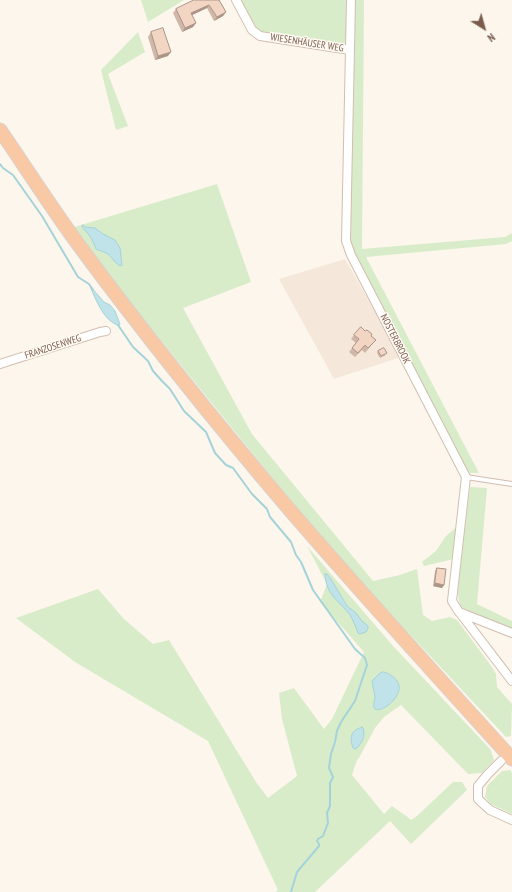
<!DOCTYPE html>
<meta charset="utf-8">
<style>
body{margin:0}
#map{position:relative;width:512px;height:892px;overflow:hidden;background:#fdf6ec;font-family:"PT Sans Narrow",sans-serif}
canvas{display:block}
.north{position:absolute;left:464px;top:8px;width:40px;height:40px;-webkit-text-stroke:3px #fffaf3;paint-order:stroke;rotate:143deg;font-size:11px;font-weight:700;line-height:16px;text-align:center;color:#7a5c4d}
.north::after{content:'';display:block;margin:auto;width:14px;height:18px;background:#7a5c4d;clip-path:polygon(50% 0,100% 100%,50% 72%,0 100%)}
</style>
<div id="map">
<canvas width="512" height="892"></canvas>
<div class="north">N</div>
</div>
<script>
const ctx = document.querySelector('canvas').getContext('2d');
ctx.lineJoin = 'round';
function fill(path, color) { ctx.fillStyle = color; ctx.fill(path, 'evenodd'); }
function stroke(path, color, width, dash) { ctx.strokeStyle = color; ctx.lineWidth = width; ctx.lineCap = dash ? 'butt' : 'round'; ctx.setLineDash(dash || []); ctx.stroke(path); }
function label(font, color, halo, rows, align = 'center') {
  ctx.font = font + ' "PT Sans Narrow",sans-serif'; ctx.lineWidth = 3; ctx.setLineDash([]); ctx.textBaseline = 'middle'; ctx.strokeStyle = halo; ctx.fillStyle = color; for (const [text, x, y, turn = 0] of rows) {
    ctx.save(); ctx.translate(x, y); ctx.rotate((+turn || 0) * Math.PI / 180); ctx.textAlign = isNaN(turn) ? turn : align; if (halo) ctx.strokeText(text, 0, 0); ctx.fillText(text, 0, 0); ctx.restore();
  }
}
const residential = new Path2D(`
 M345,259L401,357L334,379L279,279Z`);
const green = new Path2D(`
 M141,0H184L148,22Z
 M239,0H347L346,45L261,34L254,28Z
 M354,0H364L362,249L505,237L512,233V241L506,244L366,257L479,473H468L354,255L350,243Z
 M138,32L145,52L108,74L128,126L116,130L101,70Z
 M217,184L251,282L183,308L252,434L373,581L400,575L417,569L423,615L432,621L450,617L457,620L492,667L496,674L497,687L512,704L511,736L506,737L418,643L361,584L301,513L145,321L71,228Z
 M470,487L487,488L477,604L512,621V630L466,614C458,604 458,599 458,587Z
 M459,525L454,559L424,566L422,562L436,551L446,536Z
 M307,546L393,646L491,750L494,760L482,773L468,774L401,705L384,717L375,728L359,758L357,760L352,775L384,814L392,806C398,811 405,814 411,820L417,816L453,782H462L467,790L411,844L390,821L315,892H276L278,890L208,741L75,662L16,618L98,589L124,619L153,644L169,640L256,782L268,798L297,776L282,719L279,693L294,688L324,729L332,719L364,652L320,602L327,584Z
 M510,770L512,773V814L491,804L485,797L487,786L502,771Z`);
const water = new Path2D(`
 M83,225L85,227L95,228L103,234L115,240L120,248L122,265L121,266C115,264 113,258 108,254C105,252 100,251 96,249C94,244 92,239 89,235C87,232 84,230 82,227Z
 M90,286L104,302L110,305L115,311L120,324L119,326C103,320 96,300 90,286Z
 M325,574H327L331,579L347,606L356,613L361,620L368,626V628L366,632L360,634L358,633C356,627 353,620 350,615C339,600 326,596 325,574Z
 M384,672C420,685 382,715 375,709C372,706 375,700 375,697C374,692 373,686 372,681L380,673Z
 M362,727L363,728C366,736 362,742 357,748L355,749L353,748C351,743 349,734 356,730C357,729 360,728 362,727Z`);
const stream = new Path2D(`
 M0,164L3,168L13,175L42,216L78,277L89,284L93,290
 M118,325L133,347L148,361L153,371L162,381L170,389L184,411L206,432L215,453L226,465L233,468L252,494L267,509L270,517L291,542L296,555L301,562L313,590L355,649L365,658L367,665L355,701L341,722L337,731L335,742L331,754L329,768L333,777L330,783V806L327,813L328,823L323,836L318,839L317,841L319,844V846L297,872L291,892`);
const service = new Path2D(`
 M466,477L512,484`);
const minor = new Path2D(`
 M236,0L252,30L260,36L350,50
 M351,0L346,241L351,255L466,477L452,601L459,612L512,633
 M0,364L100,332L106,331
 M460,613L512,681
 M501,761L488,774L478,786V799L490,810L512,820`);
const trunk = new Path2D(`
 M0,130C26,168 51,207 78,244C145,335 216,423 289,509C362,594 437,676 512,759`);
const wall = new Path2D(`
 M219,0L226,12L223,16L214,21L207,8L192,15L196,23L193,27L182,32L173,13L176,9Z
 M151,32L168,56L155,60L148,37Z
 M354,335L371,336L376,340L365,353L362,350L355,357L349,352L356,343L351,339Z
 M378,351L386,355L380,358L377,353Z
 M437,568L444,585L442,588L433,586L435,571Z`);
const shadedWall = new Path2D(`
 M209,5L207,8L188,17L191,13Z
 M226,12L223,16L214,21L217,17Z
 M196,23L193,27L182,32L185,28Z
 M171,52L168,56L155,60L158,56Z
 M435,583L444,585L442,588L433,586Z`);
const building = new Path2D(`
 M194,0H219L226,12L217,17L209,5L191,13L196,23L185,28L176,9Z
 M163,28L171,52L158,56L151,32Z
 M361,327L365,331L367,330L372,334L371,336L376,340L368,348L365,345L358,353L352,348L359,339L354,335Z
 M384,348L387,353L381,356L378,351Z
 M437,568L446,569L444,585L435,583Z`);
const streetNames = [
 ["WIESENHÄUSER WEG",307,43,9],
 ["NOSTERBROOK",395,339,63],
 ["FRANZOSENWEG",53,347,-18]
];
fill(residential, '#f5e8da');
fill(green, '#d8ecc9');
fill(water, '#bfe3e8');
stroke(water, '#a5d3da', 1);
stroke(stream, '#a5d3da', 2);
stroke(service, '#d1beb0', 6);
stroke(minor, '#d1beb0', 10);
stroke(trunk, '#dad1cd', 15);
stroke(service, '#fff', 4);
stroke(minor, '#fff', 8);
stroke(trunk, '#f9c8a4', 13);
fill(wall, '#d1b7a8');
fill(shadedWall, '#aa9588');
fill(building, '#f3d5c3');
stroke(building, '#aa9588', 1);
label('10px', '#7a5c4d', '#fffaf3', streetNames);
</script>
